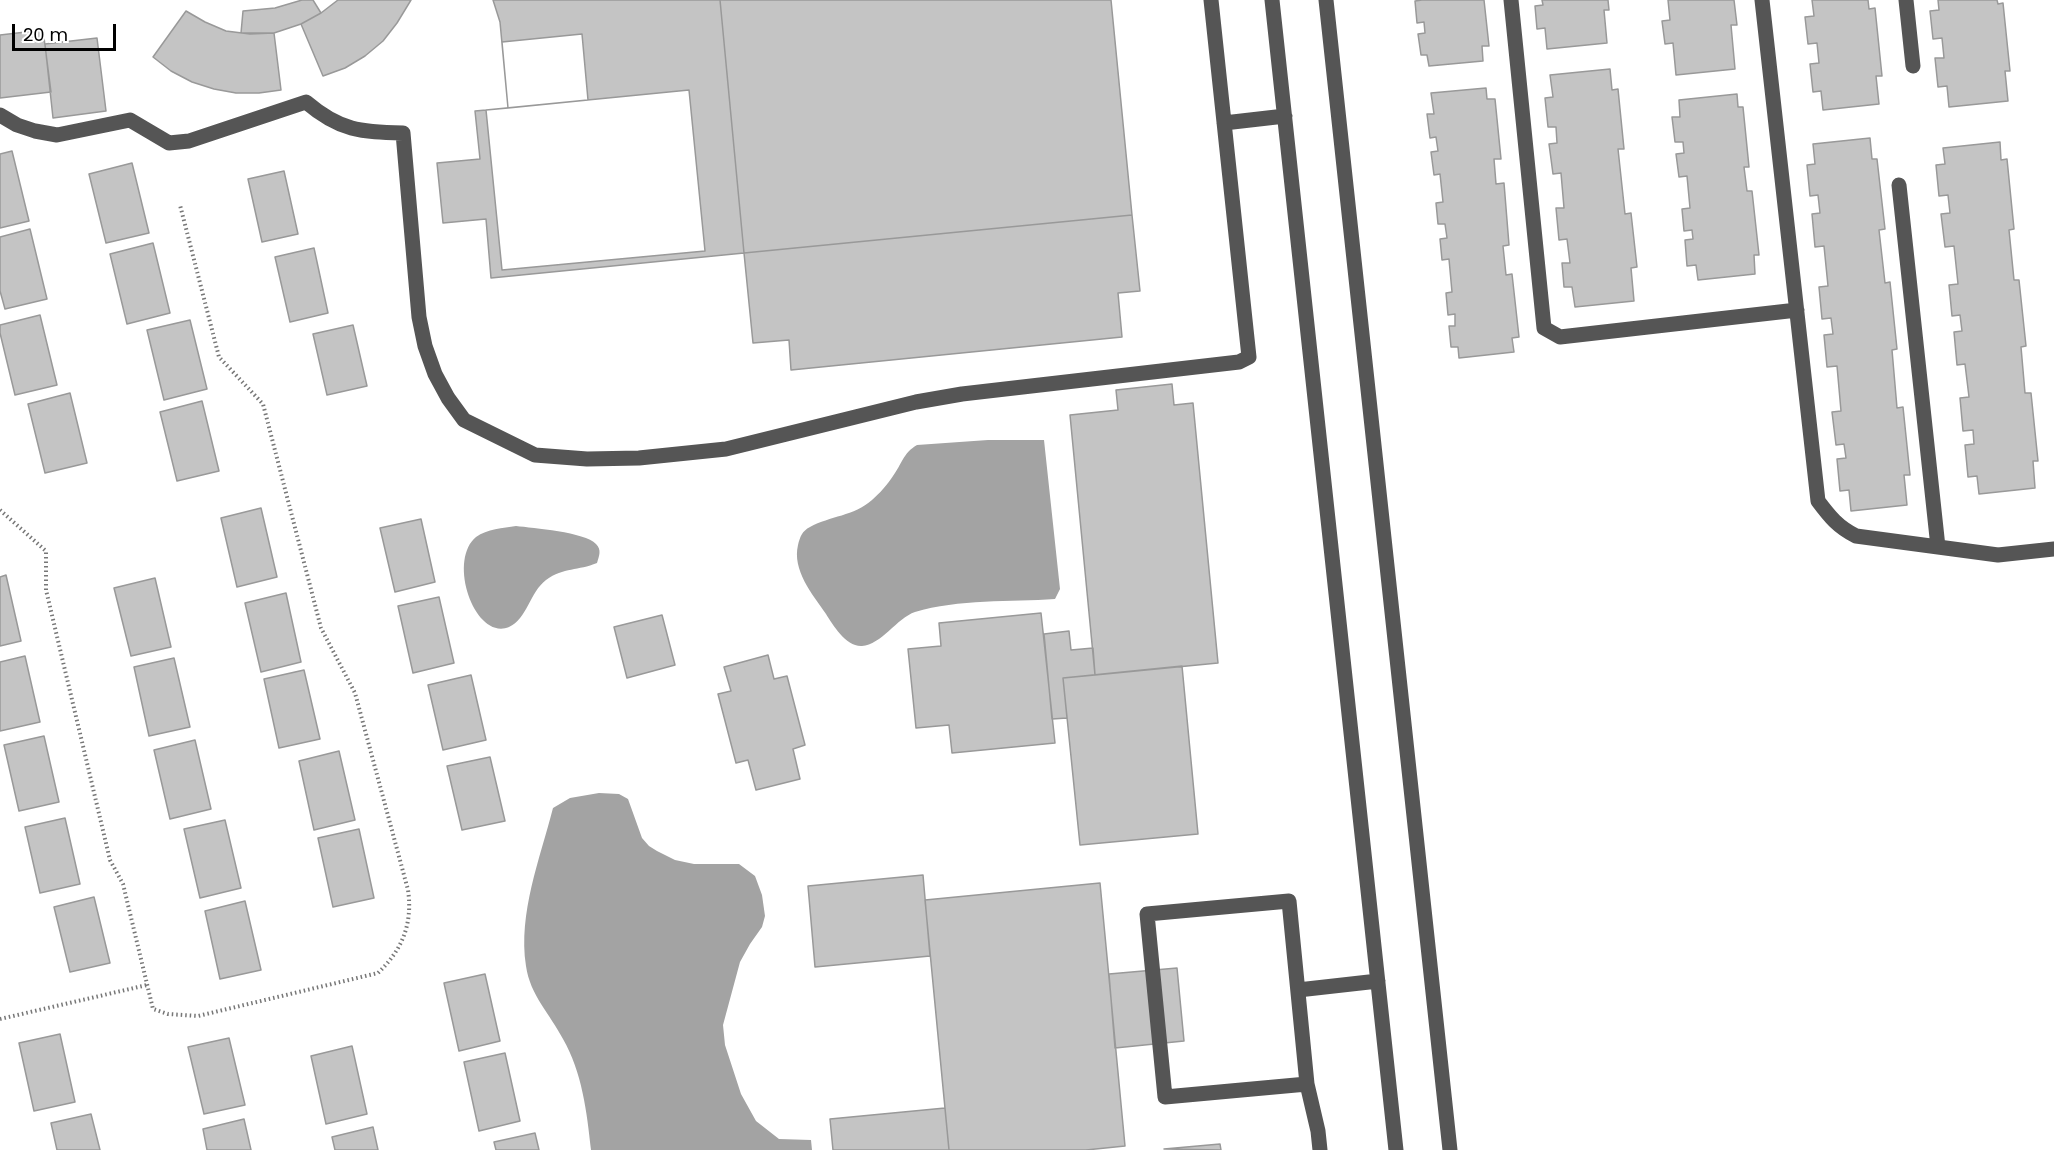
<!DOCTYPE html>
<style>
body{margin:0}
#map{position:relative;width:2054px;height:1150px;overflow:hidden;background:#fff;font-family:Poppins,sans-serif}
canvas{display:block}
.scale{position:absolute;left:12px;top:24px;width:104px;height:27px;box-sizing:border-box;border:3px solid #000;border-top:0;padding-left:8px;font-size:18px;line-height:21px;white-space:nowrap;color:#000;-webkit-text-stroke:4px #fff;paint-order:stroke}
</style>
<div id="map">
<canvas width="2054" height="1150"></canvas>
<div class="scale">20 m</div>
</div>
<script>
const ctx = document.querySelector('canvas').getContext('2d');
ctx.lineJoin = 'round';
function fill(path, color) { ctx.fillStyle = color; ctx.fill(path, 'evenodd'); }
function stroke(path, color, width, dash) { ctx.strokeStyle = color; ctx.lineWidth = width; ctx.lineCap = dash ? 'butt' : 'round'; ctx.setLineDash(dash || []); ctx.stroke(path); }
const water = new Path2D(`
 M988,440H1044L1060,589L1055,599C1011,602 958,599 915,612C897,618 881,645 862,646C846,647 833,625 826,614C812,594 792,570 798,545C800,537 802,531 810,527C830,516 854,516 872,500C879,494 888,484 893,476C902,464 903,453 917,445Z
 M516,526C533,528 585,532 596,544C602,550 599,556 597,563C578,571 564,567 546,580C530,592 527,619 509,627C475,641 447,561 476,537C487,529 503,528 516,526Z
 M599,793L619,794L628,799L642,838L649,846L657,851L675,860L694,864H739L755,876L762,895L765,916L762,927L750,944L740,962L723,1025L725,1045L741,1094L756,1121L779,1139L811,1140L812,1150H591C587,1112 582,1072 563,1039C550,1014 530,995 526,966C518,913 540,859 553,808L570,798Z`);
const building = new Path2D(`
 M302,0H313L321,13L301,24L274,33H241L243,11L275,8Z
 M338,0H411L397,23L383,41L365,56L345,68L323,76L301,24L321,13Z
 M493,0H720L744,253L491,278L486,219L443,223L437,163L480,159L475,111L508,108L500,22Z
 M720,0H1111L1132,215L744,253Z
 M1422,0H1484L1489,46H1482L1483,61L1429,66L1427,55H1421L1418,34L1425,33L1424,22L1417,23L1415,1Z
 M1542,0H1608L1609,10H1604L1607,43L1547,49L1545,28L1537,29L1535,6L1543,5Z
 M1668,0H1734L1737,25H1731L1735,69L1676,75L1673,43L1665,44L1662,21L1670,20Z
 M1812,0H1868L1869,9L1875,8L1882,76H1876L1879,104L1823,110L1821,91L1813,92L1810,64L1819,63L1817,43L1808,44L1805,17L1814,16Z
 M1938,0H1997L1998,4L2003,3L2010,71H2005L2008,101L1949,107L1947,86L1938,87L1935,58H1944L1942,38L1933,39L1930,11L1939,10Z
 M186,11L205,22L226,31L250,34L274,33L281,90L259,93H236L214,89L192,82L171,71L153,57Z
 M43,30L51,92L0,98V35Z
 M582,34L588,100L508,108L502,42Z
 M97,38L106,111L53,118L45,44Z
 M1610,69L1612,90L1618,89L1624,149H1618L1625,214L1631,213L1637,267L1631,268L1634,301L1575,307L1572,287H1564L1562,263H1570L1567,239L1559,240L1556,208H1564L1561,173L1553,174L1549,144L1557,143L1556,127H1548L1545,98L1553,97L1550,75Z
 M1486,88L1487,99H1495L1501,159H1494L1496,184L1504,183L1509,245L1503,246L1506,275L1512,274L1519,337L1512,338L1514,352L1459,358L1458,347H1451L1449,326H1455V314L1448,315L1446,293L1452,292L1449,259L1442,260L1440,239L1447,238L1445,224H1438L1436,203L1443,202L1440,174L1434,175L1431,152L1438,151L1436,137L1430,138L1427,114H1434L1431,93Z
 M689,90L705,251L502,270L486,110Z
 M1737,94L1738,107H1743L1749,167H1744L1747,191H1752L1759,255H1754L1755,274L1698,280L1696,265L1687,266L1685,240L1693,239L1692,230L1684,231L1682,209L1690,208L1687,176L1679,177L1676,154L1684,153L1683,142H1675L1672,117H1680L1679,100Z
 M1870,138L1872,159H1877L1885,229L1879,230L1885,283L1890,282L1897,349L1892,350L1897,408L1903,407L1910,475H1904L1907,505L1851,511L1849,490L1840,491L1837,459L1846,458L1844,444L1836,445L1832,412L1841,411L1837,366L1827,367L1824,335L1833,334L1831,318L1822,319L1819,287L1828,286L1824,246L1815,247L1812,214L1820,213L1818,195L1810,196L1807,165L1815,164L1813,144Z
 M2000,142L2001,160L2007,159L2014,229L2009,230L2014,280H2019L2026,346L2021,347L2025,393H2031L2038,461H2033L2035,488L1979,494L1977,476L1968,477L1965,445L1974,444L1973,430L1963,431L1960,398L1969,397L1965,364L1957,365L1954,332L1962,331L1960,315L1952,316L1949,285L1958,284L1954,246L1945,247L1941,214L1950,213L1948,195L1939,196L1936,165L1945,164L1943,148Z
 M12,151L29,221L0,228V154Z
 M132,163L149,233L106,243L89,174Z
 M284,171L298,234L262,242L248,179Z
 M1132,215L1140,291L1118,293L1122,337L791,370L789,340L753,343L744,253Z
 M30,229L47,299L5,309L0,291V237Z
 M153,243L170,313L127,324L110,254Z
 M314,248L328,313L290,322L275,257Z
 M40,315L57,385L15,395L0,333V325Z
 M190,320L207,389L164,400L147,330Z
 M353,325L367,386L327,395L313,334Z
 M1172,384L1174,405L1193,403L1218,663L1095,675L1070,415L1118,410L1116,390Z
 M70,393L87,463L45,473L28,404Z
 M202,401L219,471L177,481L160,412Z
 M261,508L277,577L237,587L221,518Z
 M421,519L435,582L395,592L380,528Z
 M6,575L21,641L0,646V577Z
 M155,578L171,647L131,656L114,588Z
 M286,593L301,662L261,672L245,603Z
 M439,597L454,663L413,673L398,606Z
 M1041,613L1055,743L952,753L949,725L916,728L908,649L941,646L939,623Z
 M662,615L675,665L627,678L614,627Z
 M1069,631L1071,650L1093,648L1095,675L1063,678L1067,718L1052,719L1044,634Z
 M768,655L774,679L787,676L805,745L793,749L800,779L756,790L748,760L736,763L718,694L731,691L724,667Z
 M25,656L40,722L0,731V662Z
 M174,658L190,727L149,736L134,667Z
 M1182,666L1198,834L1080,845L1063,678Z
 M304,670L320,739L279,748L264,679Z
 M471,675L486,740L443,750L428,685Z
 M44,736L59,802L19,811L4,745Z
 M195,740L211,809L170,819L154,750Z
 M339,751L355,820L314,830L299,761Z
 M490,757L505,821L462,830L447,766Z
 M65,818L80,884L40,893L25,827Z
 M225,820L241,888L200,898L184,829Z
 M359,829L374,898L333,907L318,838Z
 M923,875L930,956L815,967L808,886Z
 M1100,883L1125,1146L1086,1150H949L925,900Z
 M94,897L110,963L70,972L54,907Z
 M245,901L261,970L220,979L205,911Z
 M1177,968L1184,1041L1115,1048L1109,974Z
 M485,974L500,1041L459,1051L444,983Z
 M60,1034L75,1102L34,1111L19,1043Z
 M229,1038L245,1105L204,1114L188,1047Z
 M352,1046L367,1114L326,1124L311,1056Z
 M505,1053L520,1121L479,1131L464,1062Z
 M945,1108L949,1150H833L830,1119Z
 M91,1114L100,1150H57L51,1123Z
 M244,1119L251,1150H207L203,1129Z
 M373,1127L378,1150H335L332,1137Z
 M535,1133L539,1150H496L494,1142Z
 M1220,1144L1221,1150L1164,1149Z`);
const path = new Path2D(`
 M0,510L46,551V590L110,860L123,884L153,1009L168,1014L198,1016L378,973C402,950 413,924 408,890L355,693L321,628L263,404L219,357L180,205
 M0,1019L147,985`);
const minor = new Path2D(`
 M1272,0L1396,1150
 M1326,0L1450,1150
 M1511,0L1544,328L1560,337L1797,310
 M1762,0L1818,501C1830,517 1838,527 1856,536L1998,555L2054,549
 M1906,0L1913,66
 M0,115L17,125L35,131L57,135L130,120L169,143L189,141L306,102C340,131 361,132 403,133L419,317L425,346L435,374L448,398L464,420L535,455L587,459L639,458L726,449L916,402L962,394L1239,362L1249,357L1211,0
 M1224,123L1285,116
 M1899,185L1938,547
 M1289,901L1307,1084L1165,1097L1147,914Z
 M1298,990L1378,981
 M1307,1084L1318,1131L1320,1150`);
fill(water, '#a3a3a3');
fill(building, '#c4c4c4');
stroke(building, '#999', 1.5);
stroke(path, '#777', 4, [1.5, 3]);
stroke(minor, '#555', 15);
</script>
